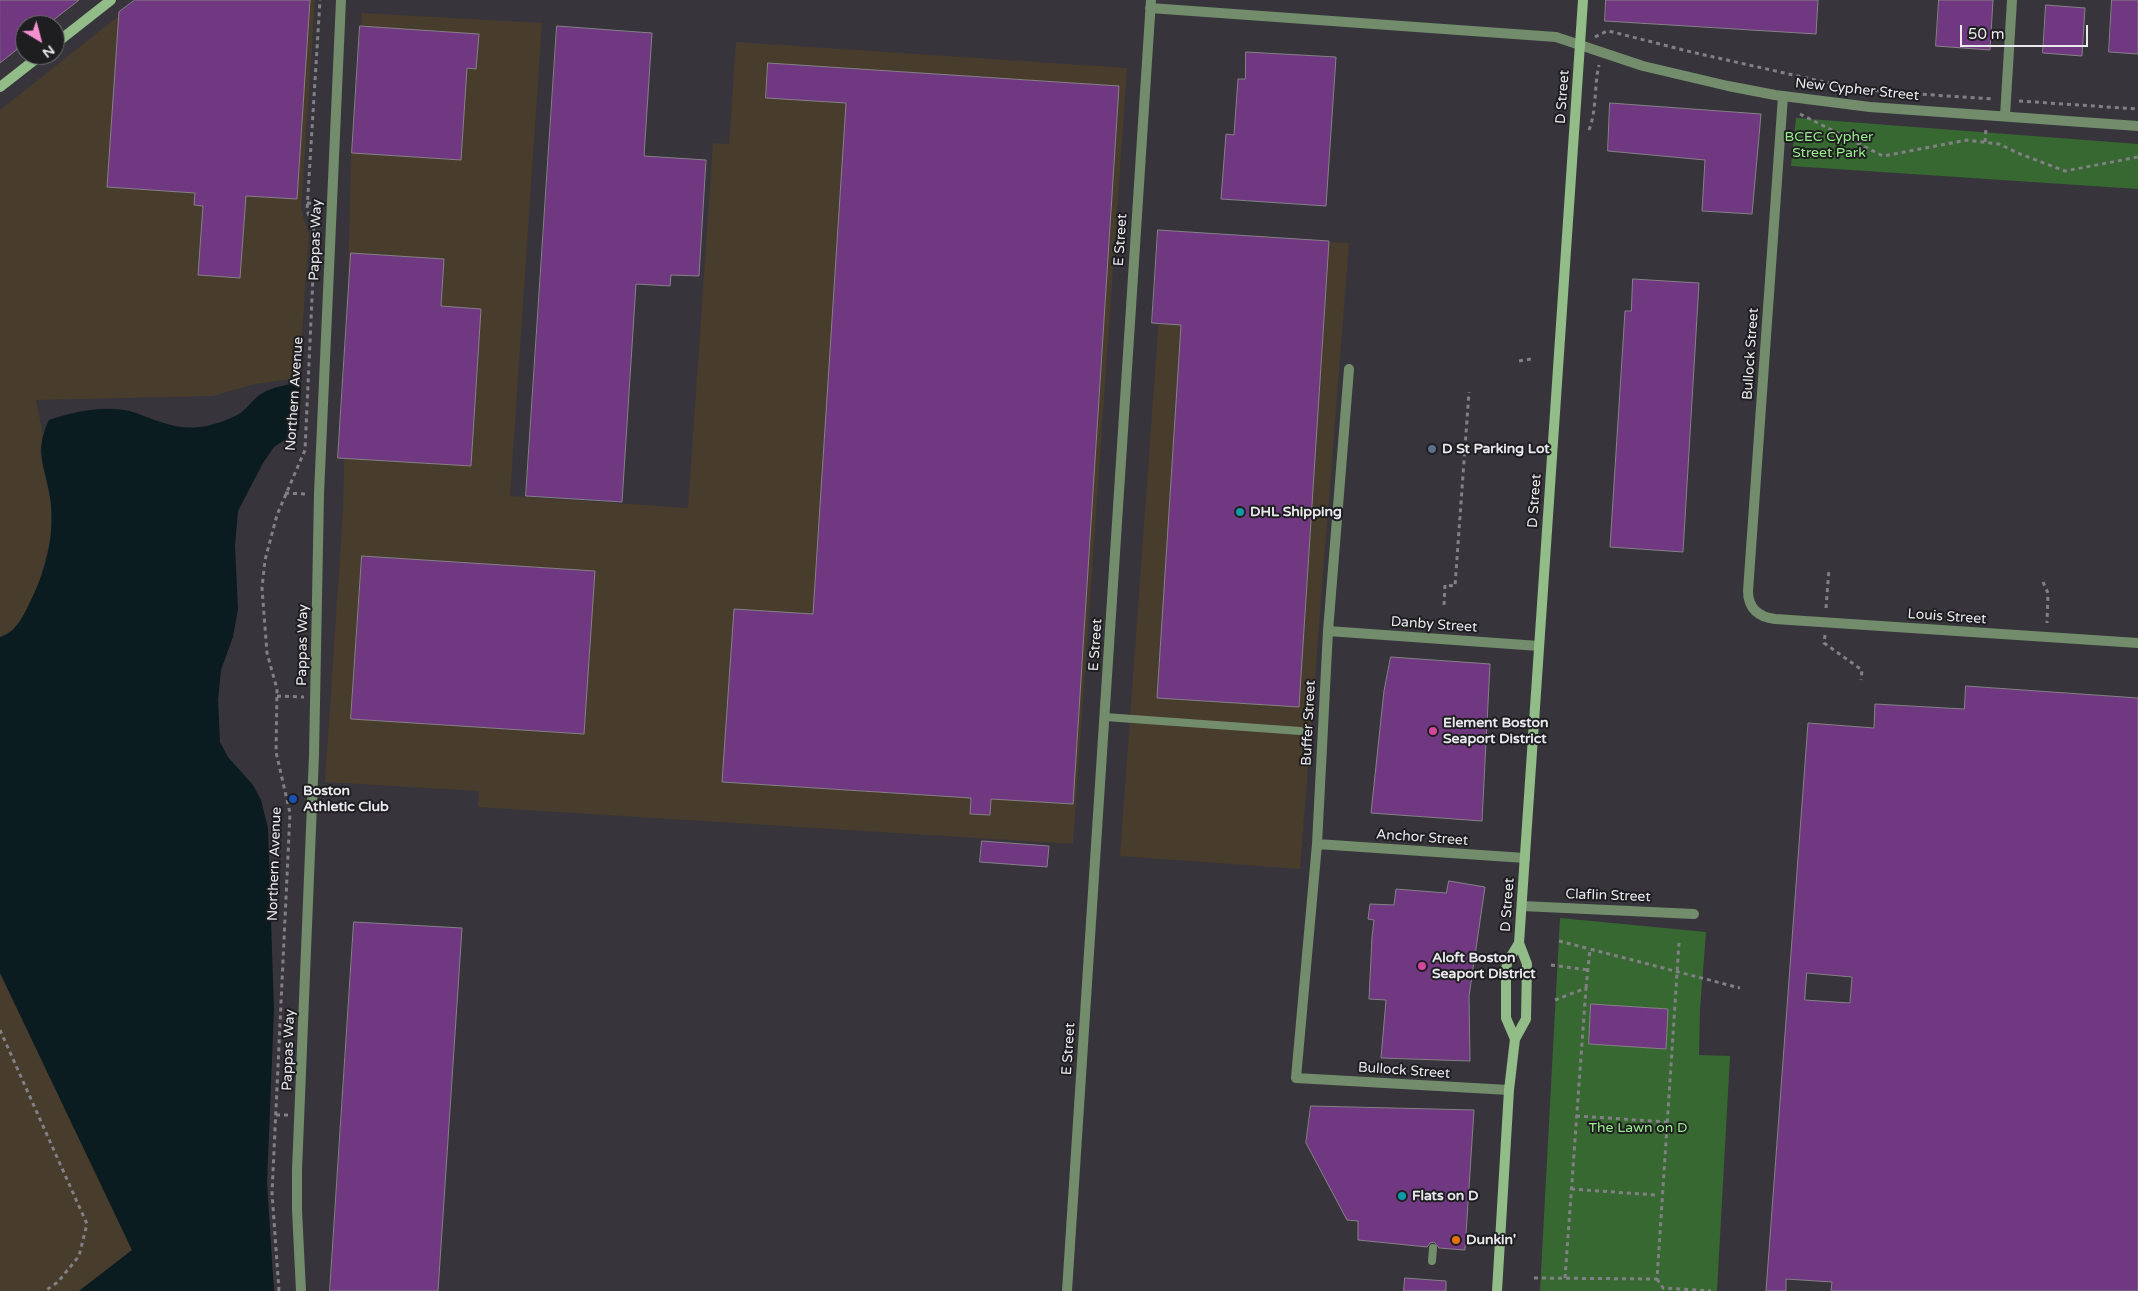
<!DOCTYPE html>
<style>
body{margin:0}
#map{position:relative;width:2138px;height:1291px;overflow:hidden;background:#37353b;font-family:"Varela Round",sans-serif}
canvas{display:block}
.north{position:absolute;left:15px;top:15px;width:50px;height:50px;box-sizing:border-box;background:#1e1d20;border:1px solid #706f72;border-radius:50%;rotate:143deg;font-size:14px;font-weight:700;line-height:20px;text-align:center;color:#eae9ed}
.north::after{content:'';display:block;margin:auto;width:18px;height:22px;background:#f590d1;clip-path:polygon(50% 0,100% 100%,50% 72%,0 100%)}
.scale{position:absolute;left:1960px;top:25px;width:128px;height:22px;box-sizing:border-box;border:2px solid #eae9ed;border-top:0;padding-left:6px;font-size:15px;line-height:18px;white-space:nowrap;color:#eae9ed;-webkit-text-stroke:4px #1e1d20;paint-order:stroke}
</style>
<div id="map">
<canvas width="2138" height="1291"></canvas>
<div class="north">N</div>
<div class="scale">50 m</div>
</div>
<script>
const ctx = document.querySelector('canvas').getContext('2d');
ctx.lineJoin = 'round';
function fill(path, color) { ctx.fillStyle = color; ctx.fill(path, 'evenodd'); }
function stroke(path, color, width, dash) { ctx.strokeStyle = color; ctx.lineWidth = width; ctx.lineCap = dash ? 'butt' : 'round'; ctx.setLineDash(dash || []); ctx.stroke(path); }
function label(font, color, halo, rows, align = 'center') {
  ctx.font = font + ' "Varela Round",sans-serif'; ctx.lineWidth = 4; ctx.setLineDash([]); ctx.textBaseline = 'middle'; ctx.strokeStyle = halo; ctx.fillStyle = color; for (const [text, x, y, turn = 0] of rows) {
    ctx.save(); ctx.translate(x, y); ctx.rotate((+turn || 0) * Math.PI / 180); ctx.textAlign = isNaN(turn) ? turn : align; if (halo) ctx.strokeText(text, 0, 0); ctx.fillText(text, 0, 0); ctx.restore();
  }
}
const industrial = new Path2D(`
 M139,0H315L301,210L309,234L299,378L255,384L213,396L36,400L43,434L40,452L51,503L52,534L38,587L24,615L13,630L0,637V110Z
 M362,13L542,23L510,496L688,508L713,143L729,144L736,42L1127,68L1073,844L478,807L479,791L325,782L343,511L351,156Z
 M1165,234L1349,243L1300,869L1120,856Z
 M0,973L132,1250L79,1291H0Z`);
const green = new Path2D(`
 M1796,118L2138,144V189L1791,166Z
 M1560,918L1706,932L1700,1009L1699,1055L1730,1056L1717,1291H1540Z`);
const water = new Path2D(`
 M301,382L299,430L274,447L263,463L238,511L235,546L238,609L233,637L221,670L218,700L220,742L228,757L253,785L261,800L268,828L274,1010L267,1183L274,1291H79L132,1250L0,973V637C15,633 23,617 29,604C45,573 54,539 51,505C48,470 32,455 49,420C75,411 110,404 136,413C155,420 177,430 199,427C211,426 228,420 239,414C247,409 253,399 261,394C273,386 288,385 301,382Z`);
const building = new Path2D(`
 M0,0H79L47,25H25V43L0,63Z
 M135,0H310L297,199L246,196L240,278L198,275L203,206L194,205L195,193L107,187L119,12Z
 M1606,0H1818L1816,34L1605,21Z
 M1939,0H1993L1990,50L1936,46Z
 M2112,0H2138V54L2109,52Z
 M2046,5L2085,8L2082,56L2043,53Z
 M360,26L479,34L476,69L467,68L461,160L352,153Z
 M557,26L652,33L644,156L706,160L699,276L671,275L670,286L636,284L622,502L526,496Z
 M1246,52L1336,57L1326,206L1221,199L1226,134L1234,135L1238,79H1245Z
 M768,63L1119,86L1073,804L991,799L990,815L970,814L971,798L722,782L734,609L813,614L846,103L766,98Z
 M1610,103L1761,114L1752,214L1702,211L1705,160L1608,151Z
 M1158,230L1329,241L1299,707L1157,698L1181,325L1152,323Z
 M351,253L444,259L441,306L481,309L471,466L338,458Z
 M1633,279L1699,283L1683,552L1610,547L1625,311H1631Z
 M362,556L595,571L584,734L351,719Z
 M1391,657L1490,664L1482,821L1371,813L1384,691Z
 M1966,686L2138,698V1291H1831L1832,1282L1786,1279V1291H1766L1808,723L1874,728L1875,704L1964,709ZM1807,973L1852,977L1850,1003L1805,1000Z
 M982,841L1049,846L1047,867L980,862Z
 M1449,881L1485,887L1469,996L1470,1061L1381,1058L1386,1000L1369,999L1372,937L1374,920L1368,919L1370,904L1394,905L1396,889L1446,893Z
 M354,922L462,928L438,1291H330Z
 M1591,1004L1668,1009L1666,1049L1589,1044Z
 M1311,1106L1474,1110L1465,1250L1439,1248L1434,1242L1430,1243L1427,1247L1358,1240V1221L1347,1220L1306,1143Z
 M1405,1278L1446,1281V1291H1404Z`);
const path = new Path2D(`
 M1595,37L1607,31L1613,32L1687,51L1842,86L1888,92L1993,99
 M2019,101L2138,109
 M1800,114L1883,156L1967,140L1999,144L2020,154L2065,171L2138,157
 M1589,130C1597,110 1594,85 1599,65
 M1985,142L1986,128
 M307,203L319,204
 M1519,361L1531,359
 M285,493L306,494
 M2043,582L2048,593L2047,623
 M1444,605L1445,585L1455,586L1469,392
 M1826,608L1829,569
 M1825,635L1824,643L1862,670L1861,680
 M277,696L304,697
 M1559,941L1590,949
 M1551,965L1588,970
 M1586,988L1590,949L1740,988
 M1555,1000L1586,988L1565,1278
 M0,1030L87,1224L79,1256L58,1282L45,1291
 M276,1115H288
 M1576,1116L1668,1122
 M1571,1189L1656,1195
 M1534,1278L1657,1279L1679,943
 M1657,1279L1663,1288L1711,1291
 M279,1291L272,1193L290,813L276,752L277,689L267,653L262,588L265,560L277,515L305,450L315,233L307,210L320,0`);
const service = new Path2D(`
 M1105,717L1300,731
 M1432,1261L1433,1248`);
const minor = new Path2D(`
 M1783,96L1748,591C1748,609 1759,617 1775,619L2138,643
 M2005,116L2012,0
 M1349,369L1328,631L1317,844L1296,1078L1509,1090
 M1328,631L1539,646
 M1317,844L1525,858
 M1522,906L1694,914
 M301,1291L297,1210V1170L314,755L319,494L341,0`);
const tertiary = new Path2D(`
 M1150,8L1556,37L1643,66L1728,86L1775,95L1870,107L2138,126
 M1067,1291L1151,0`);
const secondary = new Path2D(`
 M55,44L111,0
 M0,87L41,55
 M1515,1039L1506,1018V972L1507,963L1519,943L1583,0
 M1497,1291L1509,1090L1515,1039L1526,1019L1527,964L1519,943`);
const markers = [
 [1432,449,5,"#5c6f8a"],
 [1240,512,5,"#0f9aa8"],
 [1433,731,5,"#d1479c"],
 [293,799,5,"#1a4fb4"],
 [1422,966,5,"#d1479c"],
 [1402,1196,5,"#0f9aa8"],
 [1456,1240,5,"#e8710a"]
];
const streetNames = [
 ["New Cypher Street",1857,90,6],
 ["D Street",1563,97,-86],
 ["Pappas Way",316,240,-88],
 ["E Street",1121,240,-86],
 ["Bullock Street",1751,354,-86],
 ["Northern Avenue",295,394,-86],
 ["D Street",1535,501,-86],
 ["Louis Street",1947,617,4],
 ["Danby Street",1434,625,4],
 ["Pappas Way",303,645,-89],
 ["E Street",1096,645,-86],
 ["Buffer Street",1309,723,-87],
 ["Anchor Street",1422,838,4],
 ["Northern Avenue",275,864,-88],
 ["Claflin Street",1608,896,2],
 ["D Street",1508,905,-86],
 ["E Street",1069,1049,-86],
 ["Pappas Way",289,1050,-88],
 ["Bullock Street",1404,1071,4]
];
const parkNames = [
 ["BCEC Cypher",1829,137],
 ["Street Park",1829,153],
 ["The Lawn on D",1638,1128]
];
const poiNames = [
 ["D St Parking Lot",1442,449],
 ["DHL Shipping",1250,512],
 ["Element Boston",1443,723],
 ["Seaport District",1443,739],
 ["Boston",303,791],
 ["Athletic Club",303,807],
 ["Aloft Boston",1432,958],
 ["Seaport District",1432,974],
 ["Flats on D",1412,1196],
 ["Dunkin'",1466,1240]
];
fill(industrial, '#483c2c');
fill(green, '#386831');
fill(water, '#0a1c20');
fill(building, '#703880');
stroke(building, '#858187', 1);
stroke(path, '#818085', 3, [4, 4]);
stroke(service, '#728c6c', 8);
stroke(minor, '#728c6c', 10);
stroke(tertiary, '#728c6c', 10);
stroke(secondary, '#92bd89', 10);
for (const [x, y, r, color] of markers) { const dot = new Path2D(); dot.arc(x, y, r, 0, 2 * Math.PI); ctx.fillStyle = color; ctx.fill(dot); stroke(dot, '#1e1d20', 2); }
label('14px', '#eae9ed', '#1e1d20', streetNames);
label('14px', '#99ef8c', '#1e1d20', parkNames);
label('bold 14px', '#eae9ed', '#1e1d20', poiNames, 'left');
</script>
